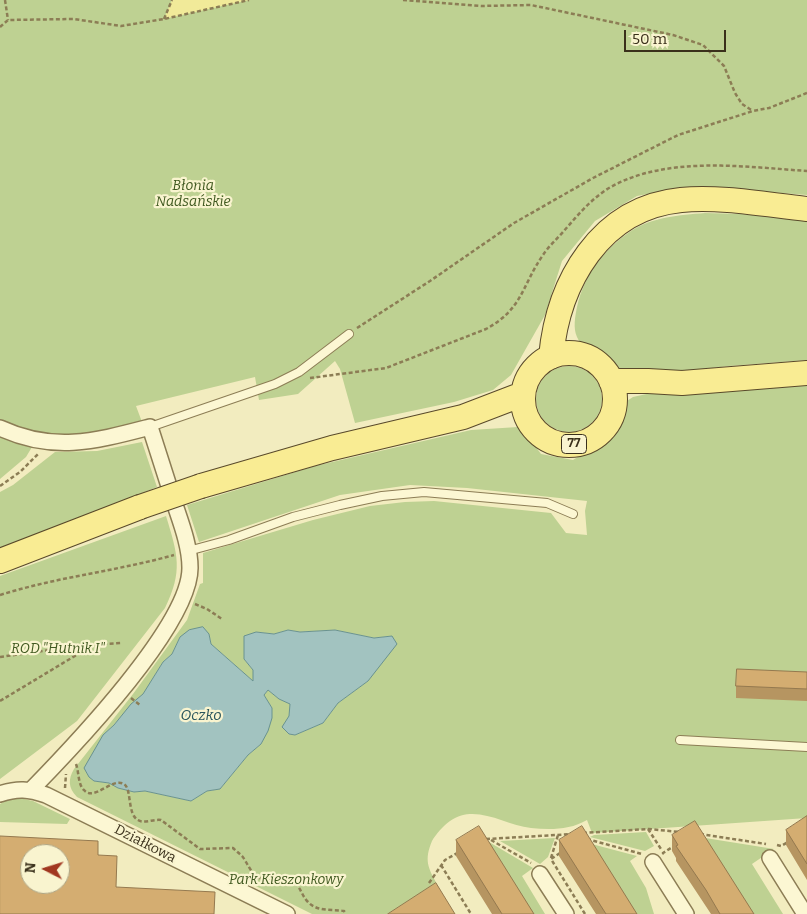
<!DOCTYPE html>
<meta charset="utf-8">
<style>
body{margin:0}
#map{position:relative;width:807px;height:914px;overflow:hidden;background:#f2ecbf;font-family:Bitter,serif}
canvas{display:block}
.north{position:absolute;left:20px;top:844px;width:50px;height:50px;box-sizing:border-box;background:#f9f4cf;border:1px solid #ada687;border-radius:50%;rotate:275deg;font-size:14px;font-weight:700;line-height:20px;text-align:center;color:#3a301b}
.north::after{content:'';display:block;margin:auto;width:18px;height:22px;background:#a13720;clip-path:polygon(50% 0,100% 100%,50% 72%,0 100%)}
.scale{position:absolute;left:624px;top:30px;width:102px;height:22px;box-sizing:border-box;border:2px solid #3a301b;border-top:0;padding-left:6px;font-size:15px;line-height:18px;white-space:nowrap;color:#3a301b;-webkit-text-stroke:4px #f9f4cf;paint-order:stroke}
</style>
<div id="map">
<canvas width="807" height="914"></canvas>
<div class="north">N</div>
<div class="scale">50 m</div>
</div>
<script>
const ctx = document.querySelector('canvas').getContext('2d');
ctx.lineJoin = 'round';
function fill(path, color) { ctx.fillStyle = color; ctx.fill(path, 'evenodd'); }
function stroke(path, color, width, dash) { ctx.strokeStyle = color; ctx.lineWidth = width; ctx.lineCap = dash ? 'butt' : 'round'; ctx.setLineDash(dash || []); ctx.stroke(path); }
function label(font, color, halo, rows, align = 'center') {
  ctx.font = font + ' Bitter,serif'; ctx.lineWidth = 4.5; ctx.setLineDash([]); ctx.textBaseline = 'middle'; ctx.strokeStyle = halo; ctx.fillStyle = color; for (const [text, x, y, turn = 0] of rows) {
    ctx.save(); ctx.translate(x, y); ctx.rotate((+turn || 0) * Math.PI / 180); ctx.textAlign = isNaN(turn) ? turn : align; if (halo) ctx.strokeText(text, 0, 0); ctx.fillText(text, 0, 0); ctx.restore();
  }
}
const green = new Path2D(`
 M0,0H807V195L720,188L675,189L637,196L595,221L562,261L545,315L511,375L493,390L454,402L355,423L340,369L335,361L298,394L259,400L255,377L136,406L142,422C96,434 61,443 13,428C8,426 5,421 0,420Z
 M705,213L741,214L807,220V360L729,366L630,378C615,373 611,366 599,357C591,351 581,347 577,337C573,328 575,317 577,307C584,275 604,249 631,231C653,217 679,215 705,213Z
 M536 399a33 33 0 1 1 66 0a33 33 0 1 1-66 0Z
 M807,378V818L592,833L587,820C570,830 550,830 531,828C504,825 476,803 450,821C443,826 436,834 432,841C424,860 428,868 437,884L388,914H312L77,797C68,788 68,779 74,769L133,694L187,620L200,584L203,583V553L313,520L370,506L405,502L434,501L551,513L566,533L587,535L585,511L587,501L467,488L410,485L340,495L199,542L187,505L315,466L471,430L518,427L530,439L541,454L573,460L591,449L592,438L605,426L613,410L633,397L651,393ZM288,630L300,632L335,630L374,638L392,636L368,681L338,703L323,723L295,735L289,734L290,703L279,699L268,690L264,695L272,708L261,744L248,755L220,789L207,791L191,801L145,791L134,792L118,788L109,783L94,781L86,772L104,735L145,692L163,662L172,654L180,637L209,634L211,644L253,681V670L244,659L256,632L274,634Z
 M0,436L32,447L26,457L0,479Z
 M142,442L157,487L0,552V492L13,485L55,452L97,451Z
 M166,516C178,555 183,571 165,608L77,721L0,779V576Z
 M19,798L33,801L70,819L67,824L0,822V804L7,800Z
 M646,832L654,846L645,851L590,837L594,835Z
 M699,837L774,849L752,864L783,914H748Z
 M555,838L548,857L540,864L500,841Z
 M480,842H489L533,868L522,876L545,914H525Z
 M584,842L637,856L630,861L646,888L654,914H629Z`);
const sand = new Path2D(`
 M172,0H249L164,19Z`);
const water = new Path2D(`
 M203,627L209,634L211,644L253,681V670L244,659V636L256,632L274,634L288,630L300,632L335,630L374,638L392,636L397,644L368,681L338,703L323,723L295,735L289,734L282,727L289,716L290,704L279,699L268,690L264,695L272,708V718L268,731L261,744L248,755L220,789L207,791L191,801L145,791L134,792L118,788L109,783L94,781L89,777L84,768L103,735L114,725L131,704L143,694L163,662L172,654L180,637L189,630Z`);
const path = new Path2D(`
 M5,0L8,20
 M403,0L481,6L531,5L673,35L703,45L724,66L735,93L742,104L753,111
 M164,19L172,0
 M0,27L8,20L74,19L121,26L164,19L249,0
 M357,328L430,281L514,223L593,178L678,135L753,111L769,108L807,93
 M310,378L386,368L486,329C523,309 522,285 543,255C548,247 556,240 563,232C577,216 591,199 609,188C666,155 745,167 807,171
 M0,486L20,472L38,454
 M0,595C57,577 117,571 174,555
 M195,604L207,609L222,619
 M0,657L85,645L121,643
 M131,698L140,705
 M0,701L93,645
 M76,764C79,772 78,785 84,790C94,802 112,777 124,784C132,789 127,814 138,820C144,824 153,819 161,820L200,849L233,848C236,851 239,853 242,856C248,863 251,876 262,879C272,881 281,876 292,881C301,886 301,895 308,902C317,912 332,909 344,911L346,914
 M65,788L66,774
 M648,829L661,849
 M583,833L648,829L680,832
 M700,834L766,844
 M486,839L573,834
 M587,839L642,854
 M491,840L531,863
 M777,845L781,846L788,842
 M560,853L551,859L585,914
 M664,854L663,853L674,846
 M551,858L558,835
 M441,865L471,914
 M429,883L445,860L459,852`);
const lane = new Path2D(`
 M150,427L275,384L299,372L349,334
 M188,551L229,540L293,517L340,505L382,496L424,492L547,503L573,514
 M680,740L807,747`);
const street = new Path2D(`
 M0,428C54,453 96,441 150,427C158,452 166,477 174,502C181,523 190,546 190,568C190,625 72,748 31,790
 M0,794C17,788 29,789 46,795L287,914
 M770,858L805,914
 M653,862L686,914
 M540,874L566,914`);
const primary = new Path2D(`
 M523 399a46 46 0 1 1 92 0a46 46 0 1 1-92 0Z
 M551,357C558,282 600,208 681,200C720,196 768,205 807,209
 M611,381H648L682,383L807,373
 M201,486L332,448L463,417L523,394
 M0,561L140,507`);
const primaryBridge = new Path2D(`
 M140,507L201,486`);
const wall = new Path2D(`
 M807,672V701L736,698V686Z
 M807,816V880L786,845V830Z
 M672,835L754,914H711L676,861V858L672,851Z
 M456,840L534,914H492L456,856Z
 M559,840L637,914H596L559,856Z`);
const building = new Path2D(`
 M737,669L807,672V689L736,686Z
 M807,816V864L786,830Z
 M695,821L754,914H720L706,890L676,846L678,845L672,835Z
 M479,826L534,914H502L456,840Z
 M582,826L637,914H606L559,840Z
 M0,836L98,841V855L117,856L116,887L215,892L214,914H0ZM30,854H60V884H30Z
 M436,883L455,914H388Z`);
const shields = [
 [574,444,25]
];
const shieldNames = [
 ["77",574,444]
];
const parkNames = [
 ["Błonia",193,186],
 ["Nadsańskie",193,202],
 ["ROD \"Hutnik I\"",58,649],
 ["Park Kieszonkowy",286,880]
];
const streetNames = [
 ["Działkowa",145,844,27]
];
const waterNames = [
 ["Oczko",201,716]
];
fill(green, '#bed192');
fill(sand, '#f1ea99');
fill(water, '#a2c3c0');
stroke(water, '#699290', 1);
stroke(lane, '#8c7d55', 10);
stroke(street, '#8c7d55', 18);
stroke(primary, '#59492a', 26);
stroke(path, '#8c7d55', 2.5, [4, 2.5]);
stroke(lane, '#fcf7d3', 8);
stroke(street, '#fcf7d3', 15);
stroke(primary, '#f9ec93', 24);
stroke(primaryBridge, '#59492a', 26, []);
stroke(primaryBridge, '#f9ec93', 24);
fill(wall, '#b69561');
fill(building, '#d4ad71');
stroke(building, '#94794f', 1);
for (const [x, y, w] of shields) { const box = new Path2D(); box.roundRect(x - w / 2, y - 9.5, w, 19, 4); ctx.fillStyle = '#f9f4cf'; ctx.fill(box); stroke(box, '#3a301b', 1); }
label('bold 12px', '#3a301b', null, shieldNames);
label('italic 14px', '#405920', '#f9f4cf', parkNames);
label('14px', '#3a301b', '#f9f4cf', streetNames);
label('italic 15px', '#29555c', '#f9f4cf', waterNames);
</script>
